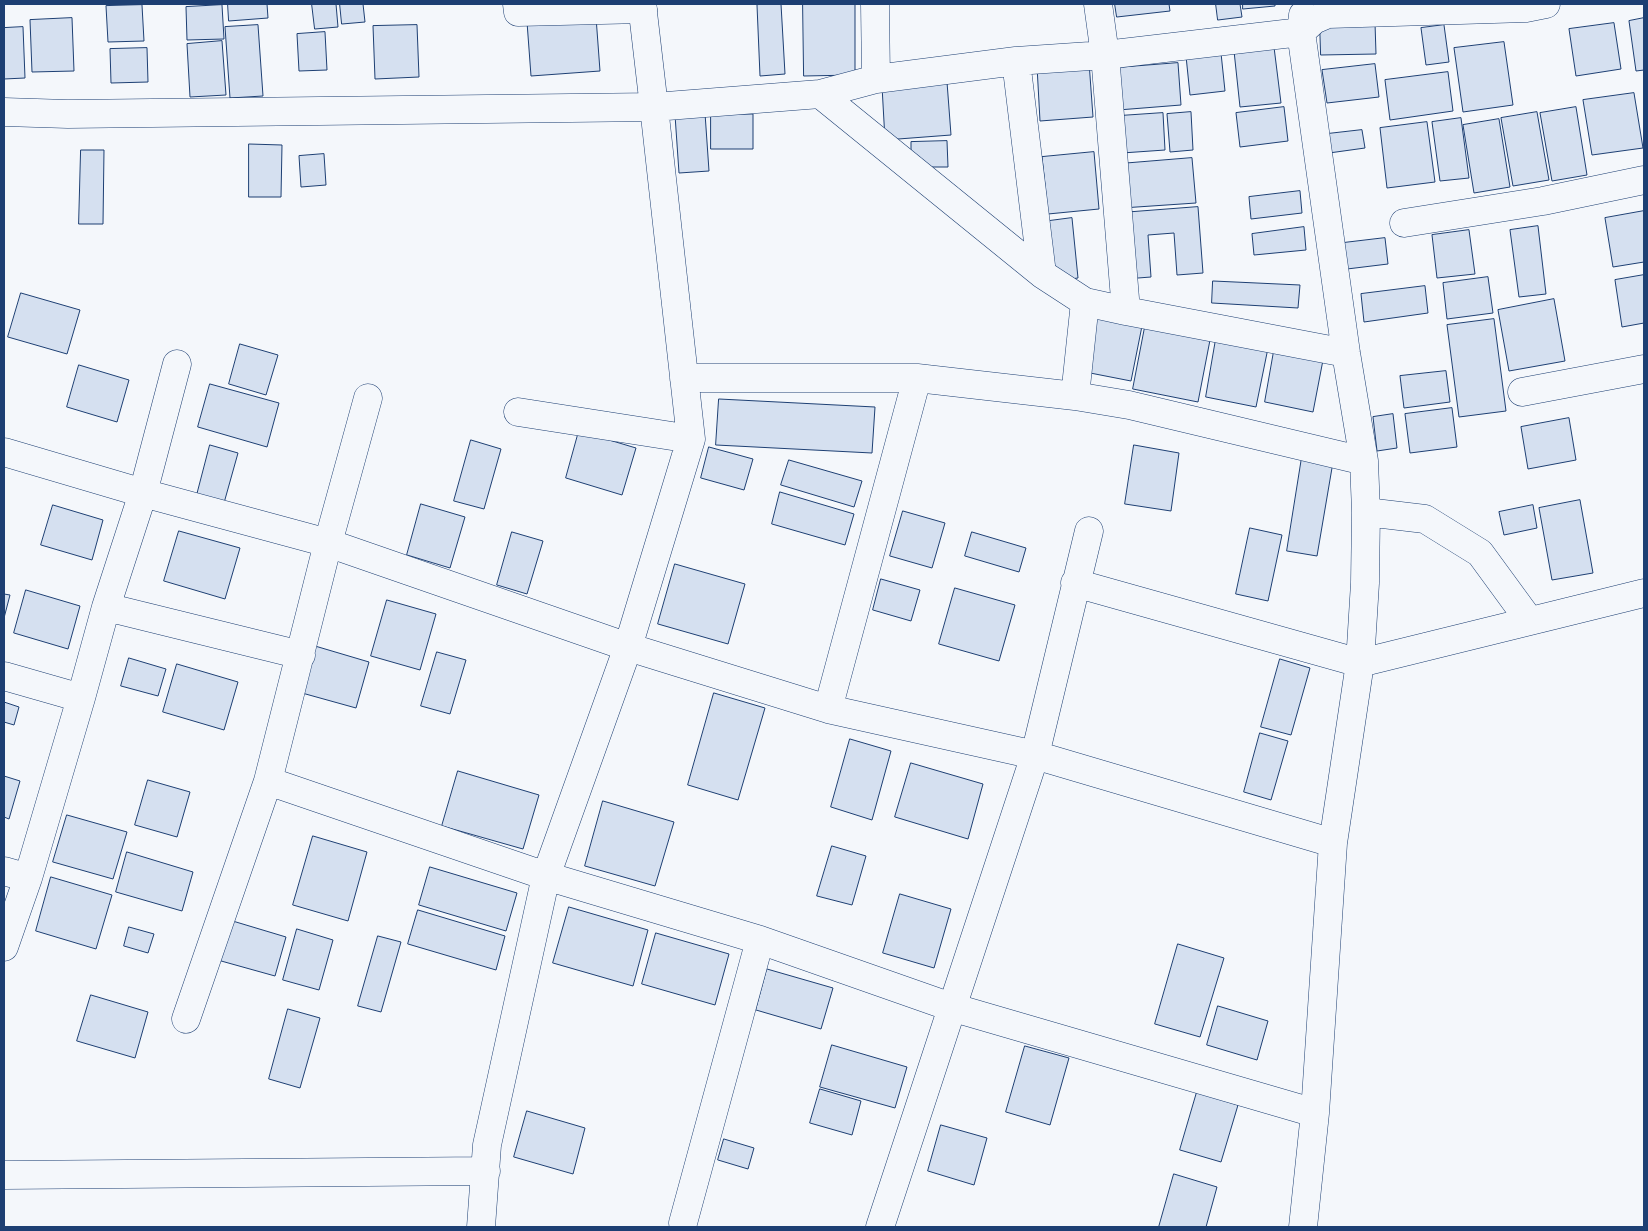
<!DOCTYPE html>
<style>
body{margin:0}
#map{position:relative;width:1648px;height:1231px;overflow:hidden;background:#f4f7fb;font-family:"DM Sans",sans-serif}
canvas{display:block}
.frame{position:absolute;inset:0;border:5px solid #1d3f73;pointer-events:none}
</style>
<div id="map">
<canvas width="1648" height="1231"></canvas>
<div class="frame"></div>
</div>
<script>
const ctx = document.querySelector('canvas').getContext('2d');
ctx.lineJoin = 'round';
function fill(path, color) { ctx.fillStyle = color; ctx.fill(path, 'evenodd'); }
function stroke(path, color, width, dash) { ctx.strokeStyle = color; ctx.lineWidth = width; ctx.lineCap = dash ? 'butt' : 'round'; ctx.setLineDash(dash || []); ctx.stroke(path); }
const building = new Path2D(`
 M228,4H267L268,18L229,21Z
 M312,4H336L338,27L315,29Z
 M340,4H363L365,22L342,24Z
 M781,4L785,74L760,76L757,5Z
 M803,4H855V75L804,76Z
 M1115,4H1169L1170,11L1117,17Z
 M1216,4H1240L1242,17L1218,20Z
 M1243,4H1275V6L1243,9Z
 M142,5L144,41L108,42L106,6Z
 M222,5L224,39L187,40L186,7Z
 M596,17L600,71L531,76L527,22Z
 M72,18L74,71L32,72L30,20Z
 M1644,18V70L1636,71L1629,21Z
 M1320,23H1375L1376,54L1321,55Z
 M1614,23L1621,69L1576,76L1569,29Z
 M258,25L263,96L230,98L225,27Z
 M417,25L419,77L375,79L373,26Z
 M1444,25L1449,62L1426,65L1421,28Z
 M23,27L25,78L4,79V28Z
 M325,32L327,70L299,71L297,34Z
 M222,41L226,95L190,97L187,44Z
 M1504,42L1513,105L1463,112L1454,48Z
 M1274,47L1281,103L1240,107L1234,51Z
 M147,48L148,82L111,83L110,49Z
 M1221,53L1225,91L1190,95L1186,56Z
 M1089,62L1093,117L1040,121L1037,66Z
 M1178,63L1181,105L1118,110L1115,68Z
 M1375,64L1379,97L1327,103L1322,70Z
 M1448,72L1453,111L1390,120L1385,80Z
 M947,82L951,135L885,140L882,86Z
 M1634,93L1643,148L1592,155L1583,100Z
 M1284,107L1288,141L1240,147L1236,113Z
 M1576,107L1587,175L1552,181L1540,113Z
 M1191,112L1193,150L1170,152L1167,114Z
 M1537,112L1549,180L1513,186L1501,118Z
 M705,113L709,171L679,173L675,115Z
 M1163,113L1165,150L1122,153L1119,116Z
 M711,114H753V149H711Z
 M1461,118L1469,178L1440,181L1432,122Z
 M1499,119L1510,187L1474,193L1463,125Z
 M1427,122L1435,182L1387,188L1380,128Z
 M1362,130L1365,148L1329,153L1327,134Z
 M947,141L948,167H911V142Z
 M249,144L282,145L281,197H249Z
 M81,150H104L103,224H79Z
 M1094,152L1099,209L1048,214L1042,157Z
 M324,154L326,185L301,187L299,156Z
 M1192,158L1196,203L1122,208L1119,164Z
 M1300,191L1302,213L1251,219L1249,197Z
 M1198,207L1203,273L1177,275L1174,233L1148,235L1151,277L1125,279L1120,213Z
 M1644,211V262L1613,267L1605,218Z
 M1072,218L1078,278L1056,281L1049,221Z
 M1538,226L1546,294L1519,297L1510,230Z
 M1304,227L1306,250L1254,255L1252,234Z
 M1469,230L1475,274L1437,278L1432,235Z
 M1385,238L1388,264L1347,269L1343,243Z
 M1644,275V323L1622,327L1615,280Z
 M1488,277L1493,313L1447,319L1443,283Z
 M1213,281L1300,285L1298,308L1212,303Z
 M1425,286L1428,313L1364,322L1361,294Z
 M21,293L80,310L67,354L8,337Z
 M1554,299L1565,361L1509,371L1498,310Z
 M1090,315L1142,326L1131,381L1080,371Z
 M1494,319L1506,411L1459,417L1447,325Z
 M1145,327L1210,340L1198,402L1133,389Z
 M1216,339L1268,348L1256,407L1206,397Z
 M240,344L278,355L266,395L229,384Z
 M1274,351L1323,360L1313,412L1265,402Z
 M79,365L129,380L117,422L67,407Z
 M1446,371L1450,402L1404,408L1400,376Z
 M210,384L279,403L267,447L198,427Z
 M719,399L875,407L872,453L716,445Z
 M1452,408L1457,447L1410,453L1405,414Z
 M1393,414L1397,448L1377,451L1373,417Z
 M1569,418L1576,460L1528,469L1521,427Z
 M579,431L636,448L622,495L566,478Z
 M471,440L501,449L484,509L454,501Z
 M210,445L238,453L224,503L197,495Z
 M1134,445L1179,453L1171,511L1125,504Z
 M709,447L753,459L744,490L701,478Z
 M1302,457L1333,462L1317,556L1287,551Z
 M789,460L862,481L854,507L781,485Z
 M780,492L854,514L845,545L772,524Z
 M1580,500L1593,573L1552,580L1539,508Z
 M421,504L465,517L450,568L407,555Z
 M53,505L103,520L92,560L41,545Z
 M1533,505L1537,528L1504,535L1499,512Z
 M903,511L945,523L932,568L890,556Z
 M1250,528L1282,535L1268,601L1236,594Z
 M179,531L240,548L225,599L164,581Z
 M512,532L543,541L527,594L497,585Z
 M972,532L1026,548L1019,572L965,556Z
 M675,564L745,584L728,644L658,624Z
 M881,579L920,590L911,621L873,610Z
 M955,588L1015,605L999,661L939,644Z
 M26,590L80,606L68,649L14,633Z
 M4,594L10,595L4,618Z
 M387,600L436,614L420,670L371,656Z
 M315,646L369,662L356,708L302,693Z
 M437,652L466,660L450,714L421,706Z
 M129,658L166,669L158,696L121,686Z
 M1280,659L1310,668L1291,735L1261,727Z
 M177,664L238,682L224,730L163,712Z
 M714,693L765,708L738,800L688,785Z
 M4,702L19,707L14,725L4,722Z
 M1260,733L1288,741L1271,800L1244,792Z
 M850,739L891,751L872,820L831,807Z
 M911,763L983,784L968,839L895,817Z
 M458,771L539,795L523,849L442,826Z
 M4,776L20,781L9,819L4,817Z
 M148,780L190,792L177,837L135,825Z
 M603,801L674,822L655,886L585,866Z
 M67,815L127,832L113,879L53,862Z
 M313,836L367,852L348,921L293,905Z
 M832,846L866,856L852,905L817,896Z
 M127,852L193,872L182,911L116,892Z
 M430,867L517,893L506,931L419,905Z
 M51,877L112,895L96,949L36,931Z
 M900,894L951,909L934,968L883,953Z
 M569,907L648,930L633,986L553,963Z
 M418,910L505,936L496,970L408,944Z
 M226,919L286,937L275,976L214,959Z
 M129,927L154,934L148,953L124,946Z
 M297,929L333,940L319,990L283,980Z
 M656,933L729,954L715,1005L642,984Z
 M378,936L401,942L381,1012L358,1006Z
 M1178,944L1224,958L1200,1037L1155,1024Z
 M767,969L833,988L821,1029L756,1010Z
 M91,995L148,1012L135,1058L77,1041Z
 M1218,1006L1268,1021L1257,1060L1207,1045Z
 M288,1009L320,1018L300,1088L269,1079Z
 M832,1045L907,1067L895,1108L820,1087Z
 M1025,1046L1069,1058L1050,1125L1006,1112Z
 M820,1089L861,1101L852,1135L810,1123Z
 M1197,1092L1238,1105L1221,1162L1180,1150Z
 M527,1111L585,1128L573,1174L514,1157Z
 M941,1125L987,1138L974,1185L928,1171Z
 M724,1139L754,1148L748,1169L718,1160Z
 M1174,1174L1217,1187L1206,1227H1159Z`);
const street = new Path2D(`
 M517,4L518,12L643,9
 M875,4L876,79
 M1303,15L1301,32L1346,353L1364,461L1366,512L1365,583L1360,663L1333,843L1315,1113L1303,1227
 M1016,61L1042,274
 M820,94L1042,274L1085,302
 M1404,223L1543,201L1644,180
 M1126,311L1346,353
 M684,378H917L1075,396L1129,405L1364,461
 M1522,392L1644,369
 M1075,396L1085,302L1126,311L1105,55L1098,4
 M518,412L691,439
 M4,452L143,493L328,543L628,647L828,709L1035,755L1333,843
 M1366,512L1425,519L1480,553L1529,620
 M1075,583L1360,663L1644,593
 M106,607L301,655
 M4,676L81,698
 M828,709L917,378
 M268,781L546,876L760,940L951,1007L1315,1113
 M4,871L28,878
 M4,947L28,878L81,698L106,607L143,493L177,364
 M186,1019L268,781L328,543L368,398
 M4,1175L486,1171
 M683,1223L760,940
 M481,1227L487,1145L546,876L628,647L691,439L654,107L820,94L876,79L1016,61L1105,55L1301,32L1314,20L1328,14L1526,8L1546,4
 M880,1227L1035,755L1089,531`);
const secondary = new Path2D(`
 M4,112L68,114L654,107L642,4`);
fill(building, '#d5e0f0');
stroke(building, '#1d3f73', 1);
stroke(street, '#1d3f73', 29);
stroke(secondary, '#1d3f73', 29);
stroke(street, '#f4f7fb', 28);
stroke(secondary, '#f4f7fb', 28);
</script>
